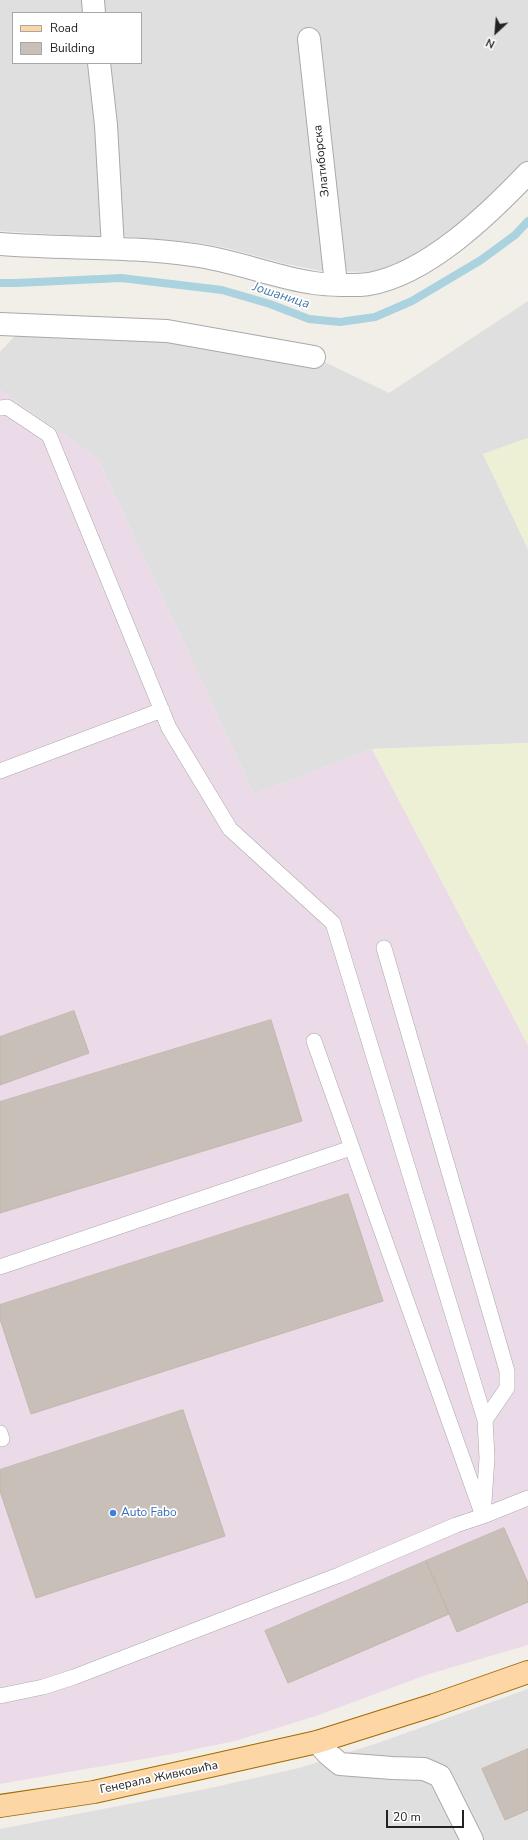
<!DOCTYPE html>
<meta charset="utf-8">
<style>
body{margin:0}
#map{position:relative;width:528px;height:1840px;overflow:hidden;background:#f2efe9;font-family:"Nunito Sans",sans-serif}
canvas{display:block}
.legend{position:absolute;left:12px;top:12px;width:130px;height:52px;box-sizing:border-box;background:#fff;border:1px solid #a7a7a7;margin:0;padding:5px 7px;list-style:none;font-size:12px;color:#222}
.legend li{display:flex;align-items:center;gap:8px;height:20px}
.legend b{width:20px;border:1px solid #a7a7a7}
.north{position:absolute;left:476px;top:12px;width:40px;height:40px;-webkit-text-stroke:3px #fff;paint-order:stroke;rotate:206deg;font-size:11px;font-weight:700;line-height:16px;text-align:center;color:#222}
.north::after{content:'';display:block;margin:auto;width:14px;height:18px;background:#222;clip-path:polygon(50% 0,100% 100%,50% 72%,0 100%)}
.scale{position:absolute;left:386px;top:1810px;width:78px;height:18px;box-sizing:border-box;border:2px solid #222;border-top:0;padding-left:5px;font-size:12px;line-height:14px;white-space:nowrap;color:#222;-webkit-text-stroke:3px #fff;paint-order:stroke}
</style>
<div id="map">
<canvas width="528" height="1840"></canvas>
<ul class="legend">
<li><b style="height:5px;background:#fcd6a4"></b>Road</li>
<li><b style="height:11px;background:#c7bfb8"></b>Building</li>
</ul>
<div class="north">N</div>
<div class="scale">20 m</div>
</div>
<script>
const ctx = document.querySelector('canvas').getContext('2d');
ctx.lineJoin = 'round';
function fill(path, color) { ctx.fillStyle = color; ctx.fill(path, 'evenodd'); }
function stroke(path, color, width, dash) { ctx.strokeStyle = color; ctx.lineWidth = width; ctx.lineCap = dash ? 'butt' : 'round'; ctx.setLineDash(dash || []); ctx.stroke(path); }
function label(font, color, halo, rows, align = 'center') {
  ctx.font = font + ' "Nunito Sans",sans-serif'; ctx.lineWidth = 3.5; ctx.setLineDash([]); ctx.textBaseline = 'middle'; ctx.strokeStyle = halo; ctx.fillStyle = color; for (const [text, x, y, turn = 0] of rows) {
    ctx.save(); ctx.translate(x, y); ctx.rotate((+turn || 0) * Math.PI / 180); ctx.textAlign = isNaN(turn) ? turn : align; if (halo) ctx.strokeText(text, 0, 0); ctx.fillText(text, 0, 0); ctx.restore();
  }
}
const residential = new Path2D(`
 M0,0H528V167L475,217L405,262L374,272L321,271L282,263L227,248L200,243L119,236H83L0,231ZM13,13H141V63H13Z
 M528,301V438L483,454L528,549V743L372,749L254,794L98,459L0,390V352L26,324L314,357L389,393Z
 M528,1689V1840H0V1829L206,1789L299,1768L378,1743Z`);
const industrial = new Path2D(`
 M0,390L98,459L254,794L372,749L528,1045V1645L429,1674L316,1716L235,1741L172,1754L0,1784Z`);
const farmland = new Path2D(`
 M528,438V549L483,454Z
 M528,743V1045L372,749Z`);
const stream = new Path2D(`
 M0,283H16L121,278L222,290L270,304L309,319L340,322L375,317L412,301L481,260L515,235L528,221`);
const building = new Path2D(`
 M74,1011L89,1053L0,1085V1037Z
 M271,1020L302,1121L0,1213V1102Z
 M348,1194L383,1301L31,1414L0,1319V1305Z
 M183,1410L225,1536L36,1598L0,1491V1470Z
 M504,1528L528,1583V1602L457,1632L426,1561Z
 M426,1561L449,1614L288,1683L265,1631Z
 M528,1749V1810L505,1820L482,1769Z`);
const lane = new Path2D(`
 M0,408L7,407L49,435L169,728L230,829L333,923L485,1420L487,1458L483,1516L456,1525L339,1575L74,1677L43,1687L0,1696
 M0,771L162,710
 M384,948L507,1371V1388L485,1420
 M314,1041L483,1516L528,1498
 M0,1267L351,1148
 M0,1433L2,1439`);
const street = new Path2D(`
 M93,0L94,13
 M309,39L336,284
 M99,63L106,125L113,248
 M0,244C64,249 129,246 193,255C234,260 273,277 314,283C327,285 355,286 369,284C427,274 488,215 528,173
 M0,324L167,331L314,357
 M317,1742L328,1754L340,1764L392,1768L424,1769L440,1776L472,1840`);
const primary = new Path2D(`
 M0,1806L94,1792L317,1742L434,1705L528,1672`);
const markers = [
 [113,1513,4,"#3f7fe0"]
];
const streetNames = [
 ["Златиборска",322,161,-96],
 ["Генерала Живковића",159,1778,-12]
];
const shopNames = [
 ["Auto Fabo",121,1513]
];
const waterNames = [
 ["Јошаница",281,296,18]
];
fill(residential, '#e0dfdf');
fill(industrial, '#ebdbe8');
fill(farmland, '#eef0d5');
stroke(stream, '#aad3df', 8);
fill(building, '#c7bfb8');
stroke(building, '#c4b6ab', 1);
stroke(lane, '#a9a9a9', 16);
stroke(street, '#a9a9a9', 24);
stroke(primary, '#a06b00', 24);
stroke(lane, '#fff', 15);
stroke(street, '#fff', 22);
stroke(primary, '#fcd6a4', 22);
for (const [x, y, r, color] of markers) { const dot = new Path2D(); dot.arc(x, y, r, 0, 2 * Math.PI); ctx.fillStyle = color; ctx.fill(dot); stroke(dot, '#fff', 1.5); }
label('12px', '#222', '#fff', streetNames);
label('12px', '#366cbe', '#fff', shopNames, 'left');
label('italic 13px', '#4a7aab', '#fff', waterNames);
</script>
